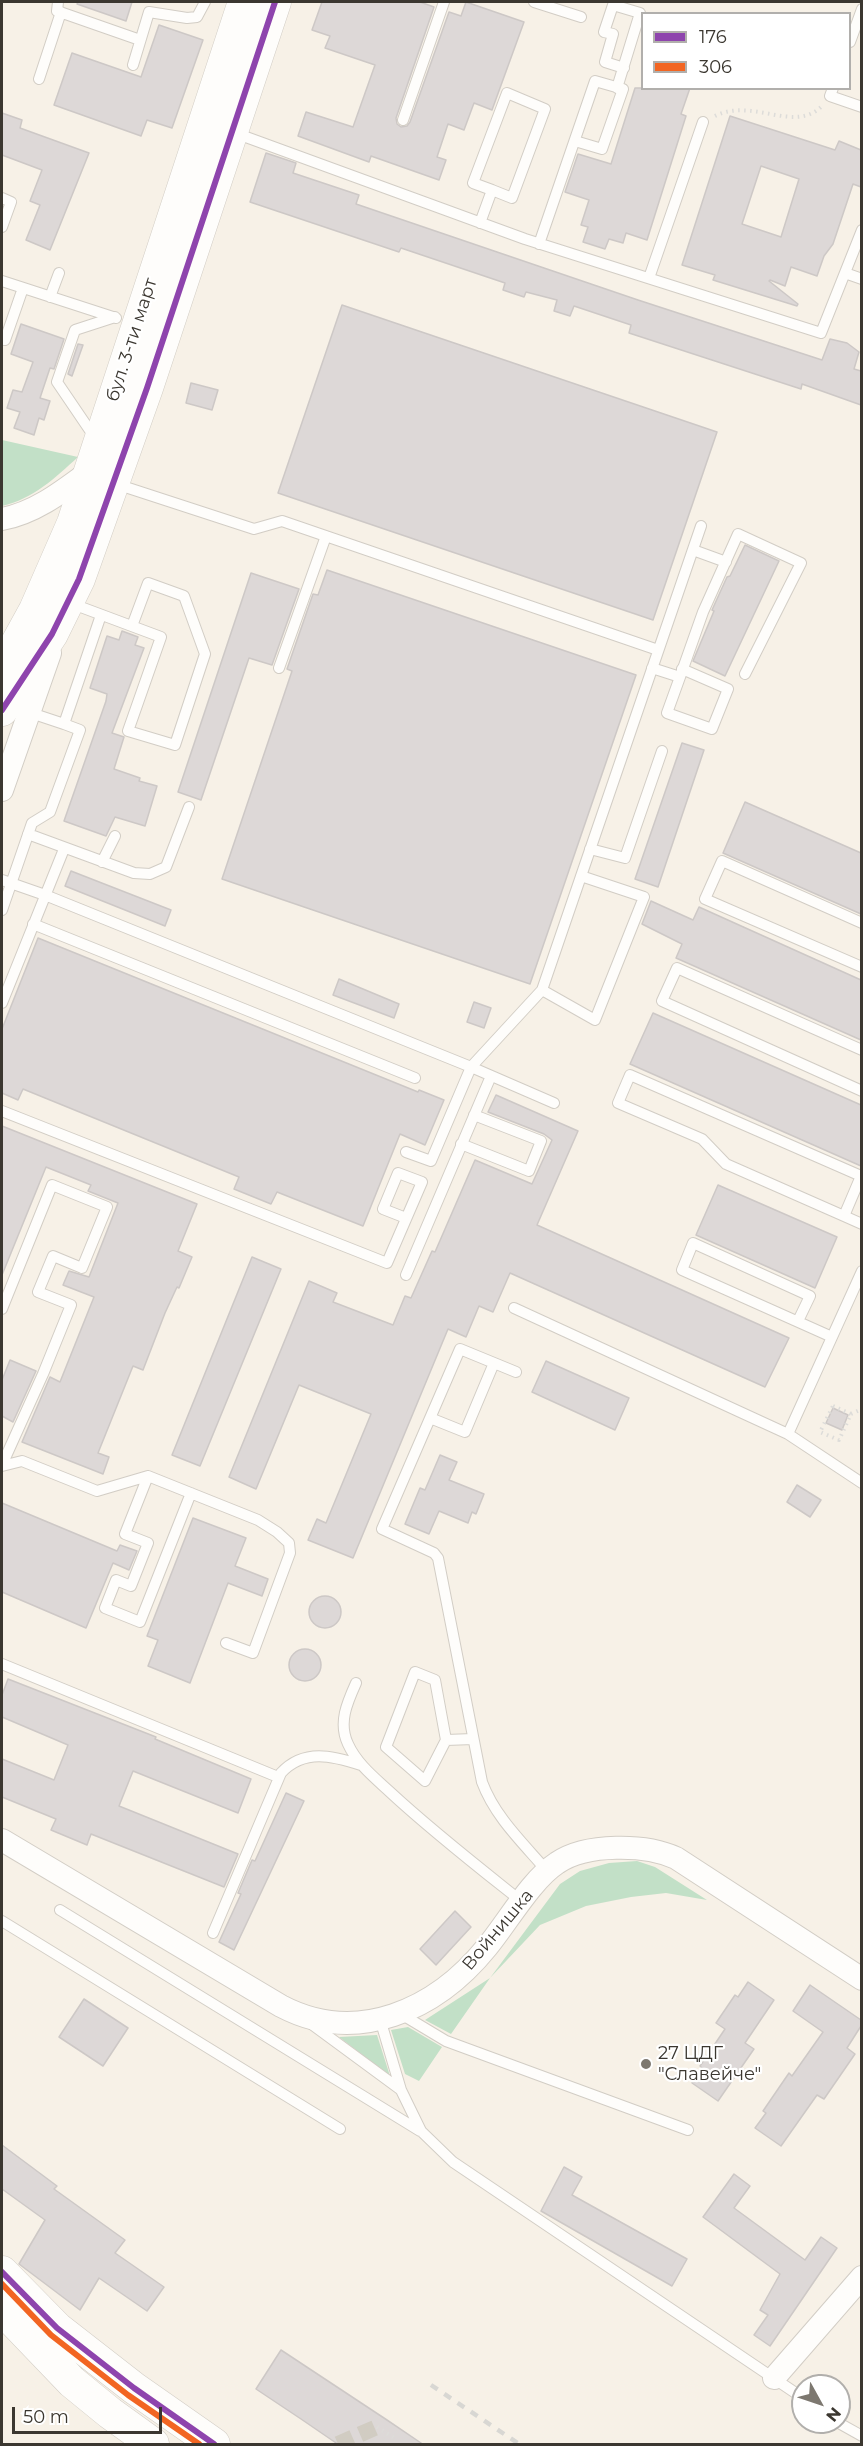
<!DOCTYPE html>
<meta charset="utf-8">
<style>
body{margin:0}
#map{position:relative;width:863px;height:2446px;overflow:hidden;background:#f7f1e7;font-family:Montserrat,sans-serif}
canvas{display:block}
.frame{position:absolute;inset:0;border:3px solid #3b3730;pointer-events:none}
.legend{position:absolute;left:641px;top:12px;width:210px;height:78px;box-sizing:border-box;background:#fff;border:2px solid #b1afac;margin:0;padding:8px 10px;list-style:none;font-size:18px;color:#3b3730}
.legend li{display:flex;align-items:center;gap:12px;height:30px}
.legend b{width:30px;border:2px solid #b1afac}
.north{position:absolute;left:791px;top:2374px;width:60px;height:60px;box-sizing:border-box;background:#fff;border:2px solid #b1afac;border-radius:50%;rotate:130deg;font-size:16px;font-weight:700;line-height:24px;text-align:center;color:#3b3730}
.north::after{content:'';display:block;margin:auto;width:21px;height:27px;background:#7d7870;clip-path:polygon(50% 0,100% 100%,50% 72%,0 100%)}
.scale{position:absolute;left:12px;top:2407px;width:150px;height:27px;box-sizing:border-box;border:3px solid #3b3730;border-top:0;padding-left:8px;font-size:18px;line-height:21px;white-space:nowrap;color:#3b3730;-webkit-text-stroke:4px #fff;paint-order:stroke}
</style>
<div id="map">
<canvas width="863" height="2446"></canvas>
<div class="frame"></div>
<ul class="legend">
<li><b style="height:8px;background:#8e44ad"></b>176</li>
<li><b style="height:8px;background:#f26522"></b>306</li>
</ul>
<div class="north">N</div>
<div class="scale">50 m</div>
</div>
<script>
const ctx = document.querySelector('canvas').getContext('2d');
ctx.lineJoin = 'round';
function fill(path, color) { ctx.fillStyle = color; ctx.fill(path, 'evenodd'); }
function stroke(path, color, width, dash) { ctx.strokeStyle = color; ctx.lineWidth = width; ctx.lineCap = dash ? 'butt' : 'round'; ctx.setLineDash(dash || []); ctx.stroke(path); }
function label(font, color, halo, rows, align = 'center') {
  ctx.font = font + ' Montserrat,sans-serif'; ctx.lineWidth = 4.5; ctx.setLineDash([]); ctx.textBaseline = 'middle'; ctx.strokeStyle = halo; ctx.fillStyle = color; for (const [text, x, y, turn = 0] of rows) {
    ctx.save(); ctx.translate(x, y); ctx.rotate((+turn || 0) * Math.PI / 180); ctx.textAlign = isNaN(turn) ? turn : align; if (halo) ctx.strokeText(text, 0, 0); ctx.fillText(text, 0, 0); ctx.restore();
  }
}
const green = new Path2D(`
 M2,440L78,457C55,478 33,499 2,506Z
 M637,1861L655,1867L707,1900L666,1893L631,1897L586,1906L540,1925L490,1978L451,2034L425,2020L490,1978L560,1884L580,1871L609,1863Z
 M408,2027L442,2047L419,2081L405,2074L391,2030Z
 M377,2035L390,2076L339,2037Z`);
const building = new Path2D(`
 M78,2H132L126,21L77,4Z
 M322,2H420L434,7L396,118L397,124L401,127L407,126L410,122L449,12L461,16L466,2L524,22L492,110L474,103L464,130L448,124L437,157L446,160L439,180L371,156L369,162L298,136L306,112L353,127L375,65L325,48L330,36L312,30Z
 M159,25L203,40L172,128L147,120L141,136L54,105L72,53L141,77Z
 M635,88H690L681,114L686,116L647,240L626,233L623,243L609,239L605,249L583,242L588,227L581,225L589,200L565,192L578,154L611,164Z
 M2,113L22,120L20,128L89,153L50,250L26,240L40,205L30,201L42,170L2,155Z
 M730,116L835,150L839,141L861,150V187L853,184L833,244L824,256L817,276L791,267L785,286L770,280L769,281L798,304L797,306L713,280L715,275L682,265ZM761,166L799,179L781,237L742,224Z
 M266,153L296,163L293,173L359,195L356,204L638,300L822,360L830,339L847,343L859,352L854,369L861,371V405L802,384L801,389L629,333L631,325L574,306L570,316L554,311L557,300L526,292L524,297L503,290L505,283L401,248L399,252L250,202Z
 M342,305L717,432L653,620L278,493Z
 M21,324L64,339L54,369L50,368L40,398L50,401L44,420L39,418L34,435L14,428L20,412L7,408L13,390L22,392L33,362L11,354Z
 M78,344L83,345L72,376L68,374Z
 M191,383L218,390L212,410L186,403Z
 M745,545L779,561L725,676L693,661L714,611L712,610L727,577L730,576Z
 M327,570L636,675L530,984L222,879L292,671L287,669L313,594L318,595Z
 M251,573L299,589L272,665L249,658L201,800L178,792Z
 M122,631L138,637L135,645L144,648L112,733L124,737L114,769L140,778L139,781L157,786L145,826L115,817L106,836L64,821L106,701L107,694L90,688L107,636L119,640Z
 M682,743L704,750L658,887L635,879Z
 M745,802L861,853V914L723,853Z
 M71,871L171,910L165,926L65,886Z
 M651,901L693,920L699,907L861,980V1040L676,958L682,944L642,924Z
 M38,938L418,1092L419,1090L444,1100L425,1145L400,1134L363,1226L277,1192L271,1204L234,1189L239,1177L23,1089L18,1100L2,1093V1029Z
 M339,979L399,1004L394,1018L333,995Z
 M474,1002L491,1008L484,1028L467,1022Z
 M653,1013L861,1105V1166L630,1064Z
 M496,1095L578,1131L537,1225L789,1338L765,1387L510,1273L493,1312L479,1306L466,1337L448,1329L353,1558L308,1540L317,1519L326,1523L371,1414L299,1385L256,1489L229,1477L309,1281L337,1293L333,1302L393,1325L405,1296L411,1298L432,1251L435,1252L475,1160L532,1184L552,1140L544,1134L488,1112Z
 M2,1126L197,1204L178,1251L192,1257L179,1288L177,1287L165,1313L143,1370L133,1366L98,1453L109,1457L103,1474L22,1442L50,1377L60,1382L94,1297L63,1285L69,1271L89,1277L118,1203L88,1191L91,1185L46,1167L2,1275Z
 M718,1185L837,1237L815,1288L696,1235Z
 M252,1257L281,1269L200,1466L172,1455Z
 M10,1360L36,1371L13,1422L2,1416V1380Z
 M546,1361L629,1398L615,1430L532,1392Z
 M833,1408L848,1415L842,1430L826,1423Z
 M440,1455L457,1462L449,1480L484,1494L476,1514L472,1512L468,1523L439,1511L429,1534L405,1524L420,1488L425,1490Z
 M797,1485L821,1500L810,1517L787,1502Z
 M2,1503L117,1551L120,1545L137,1551L129,1570L113,1563L86,1628L2,1592Z
 M193,1518L246,1538L235,1566L268,1579L262,1596L228,1583L190,1683L148,1666L158,1640L147,1636Z
 M309 1612a16 16 0 1 1 32 0a16 16 0 1 1-32 0Z
 M289 1665a16 16 0 1 1 32 0a16 16 0 1 1-32 0Z
 M8,1679L156,1737L155,1739L251,1779L238,1813L133,1771L119,1806L238,1854L224,1887L91,1834L87,1845L51,1830L56,1819L2,1797V1759L54,1780L68,1745L2,1717V1695Z
 M286,1793L304,1801L234,1950L219,1942L241,1894L238,1893L252,1860L255,1861Z
 M455,1911L471,1927L436,1965L420,1949Z
 M748,1982L774,2000L745,2043L754,2049L718,2101L692,2083L702,2068L700,2066L725,2029L716,2023L735,1995L738,1997Z
 M810,1985L861,2020V2026L847,2048L855,2054L824,2099L817,2095L781,2146L755,2128L766,2113L763,2111L789,2073L792,2076L823,2032L793,2011Z
 M84,1999L128,2028L103,2066L59,2037Z
 M2,2145L57,2186L54,2189L125,2240L115,2253L164,2287L147,2311L99,2278L80,2310L19,2264L45,2220L2,2189Z
 M564,2167L582,2177L572,2195L687,2259L672,2286L541,2211Z
 M734,2174L750,2186L734,2208L805,2260L821,2237L837,2248L770,2346L754,2335L768,2315L760,2310L780,2274L703,2217Z
 M281,2350L387,2420L424,2445H339L301,2419L256,2389Z`);
const pedestrianTunnel = new Path2D(`
 M338,2444L377,2427`);
const path = new Path2D(`
 M715,116C753,97 794,134 822,106
 M833,1406L851,1414L839,1440L820,1432Z
 M851,1414L862,1409
 M377,2427L396,2439`);
const service = new Path2D(`
 M58,2L57,11L140,40
 M534,2L581,17
 M850,42L862,9
 M133,65L149,12L187,18L197,17L205,2
 M39,79L61,12
 M617,88L640,13L613,5L604,32L613,34L605,62L624,68
 M833,88L830,96L862,107
 M403,120L444,2
 M235,133L525,239L821,333L862,230
 M2,198L11,202L2,227
 M480,223L492,190L512,198L545,109L507,93L473,183L492,190
 M539,244L595,81L623,89L602,149L575,141
 M845,273L862,279
 M649,278L703,122
 M2,281L116,318
 M50,297L59,273
 M2,338L5,340L23,288
 M95,438L57,382L75,330L115,317
 M116,484L254,529L282,521L658,650
 M693,550L726,562
 M70,603L161,637L128,731L175,745L205,654L184,596L148,583L132,626
 M279,668L326,536
 M652,668L680,677L703,612L738,534L801,563L745,674
 M680,677L667,713L712,729L728,689L682,669
 M28,712L64,724
 M28,834L134,873L150,874L166,867L189,807
 M590,849L625,858L662,751
 M102,862L115,836
 M2,880L45,895L471,1067L542,990L701,526
 M2,910L32,823L50,812L80,730L64,724L101,615
 M862,923L722,861L705,899L862,967
 M33,924L415,1078
 M542,990L595,1020L644,897L581,876
 M2,1003L64,849
 M862,1050L677,968L662,1001L862,1091
 M2,1111L387,1263L422,1182L398,1173L383,1209L406,1218
 M461,1144L529,1171L541,1141L474,1115
 M406,1152L431,1161L471,1067L554,1103
 M844,1216L861,1176L630,1075L618,1103L702,1139L726,1164L844,1216L862,1224
 M862,1271L788,1434L862,1483
 M406,1275L491,1076
 M514,1308L788,1434
 M2,1309L52,1185L107,1207L82,1268L53,1256L38,1292L71,1305L43,1374L2,1465
 M798,1321L810,1296L693,1243L682,1270L832,1337
 M516,1372L460,1349L382,1529L434,1553L438,1558L482,1782C495,1817 523,1843 547,1871
 M430,1418L465,1432L494,1363
 M2,1466L22,1461L97,1491L148,1476L258,1520L277,1532L289,1543L290,1553L253,1653L226,1643
 M148,1476L125,1534L148,1543L131,1586L116,1580L105,1608L140,1622L191,1493
 M2,1664L278,1777
 M356,1683C347,1703 338,1723 348,1744C357,1764 375,1778 390,1792C432,1831 477,1866 521,1901
 M446,1740L425,1781L386,1747L415,1672L435,1680L446,1740L473,1739
 M60,1910L420,2131
 M2,1921L340,2129
 M213,1933L281,1773C304,1748 333,1756 361,1765
 M401,2014L446,2041L688,2130
 M380,2019L401,2090L421,2131L453,2162L803,2398
 M310,2023L401,2090
 M837,2422L862,2436`);
const minor = new Path2D(`
 M2,519C35,513 63,491 90,471
 M2,790L50,653
 M2,1840L281,2006C357,2046 436,2010 487,1947C507,1923 531,1880 557,1863C586,1843 646,1844 676,1858L862,1979
 M774,2378L862,2277`);
const secondary = new Path2D(`
 M2,670L35,610L73,523L244,2
 M2,710L52,634L79,579L147,388L275,2
 M2,2272L57,2328L134,2388L214,2444
 M2,2309L72,2382L110,2413L153,2444`);
const rail = new Path2D(`
 M431,2385L519,2444`);
const bus1 = new Path2D(`
 M2,710L52,634L79,579L147,388L275,2
 M2,2272L57,2328L134,2388L214,2444`);
const bus2 = new Path2D(`
 M2,2284L51,2335L128,2395L199,2444`);
const markers = [
 [646,2064,6,"#7d7870"]
];
const streetNames = [
 ["бул. 3-ти март",132,340,-72],
 ["Войнишка",498,1930,-50]
];
const poiNames = [
 ["27 ЦДГ",658,2054],
 ["\"Славейче\"",658,2075]
];
fill(green, '#c2e0c7');
fill(building, '#ddd8d7');
stroke(building, '#cdc8c6', 1.5);
stroke(pedestrianTunnel, '#d1ccc2', 16, [16, 8]);
stroke(service, '#d2cdc5', 12);
stroke(minor, '#d2cdc5', 24);
stroke(secondary, '#d2cdc5', 33);
stroke(path, '#dddcd9', 4, [1.5, 4.5]);
stroke(service, '#fefdfb', 10);
stroke(minor, '#fefdfb', 22);
stroke(secondary, '#fefdfb', 32);
stroke(rail, '#d8d7d3', 4.5, [8, 8]);
stroke(bus1, '#8e44ad', 6);
stroke(bus2, '#f26522', 6);
for (const [x, y, r, color] of markers) { const dot = new Path2D(); dot.arc(x, y, r, 0, 2 * Math.PI); ctx.fillStyle = color; ctx.fill(dot); stroke(dot, '#fff', 2); }
label('18px', '#3b3730', '#fff', streetNames);
label('18px', '#3b3730', '#fff', poiNames, 'left');
</script>
